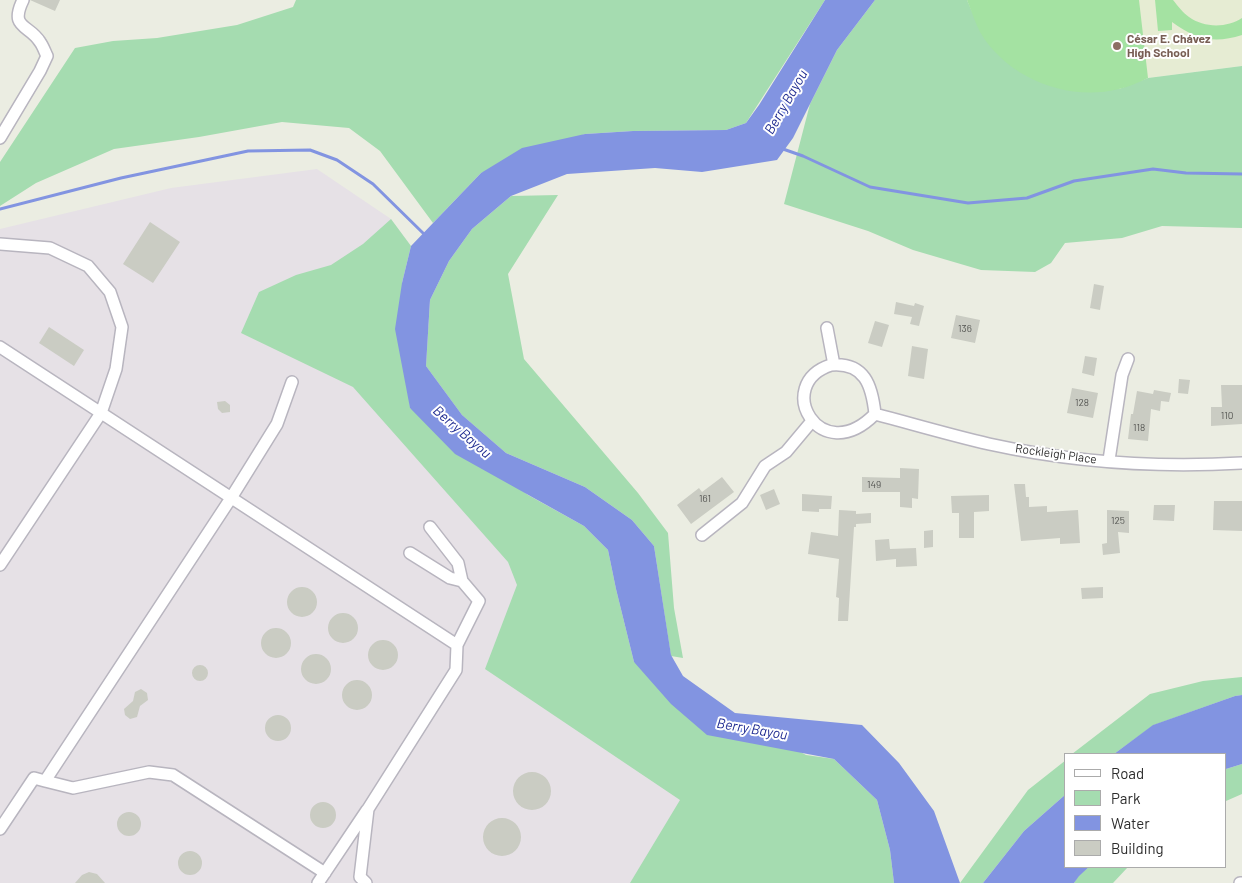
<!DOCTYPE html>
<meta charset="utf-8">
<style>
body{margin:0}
#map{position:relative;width:1242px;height:883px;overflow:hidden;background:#ebede2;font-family:Barlow,sans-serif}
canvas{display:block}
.legend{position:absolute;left:1064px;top:753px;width:162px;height:115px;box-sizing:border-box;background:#fff;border:1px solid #ababab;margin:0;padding:6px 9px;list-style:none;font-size:15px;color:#2d2d2d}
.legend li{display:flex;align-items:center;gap:10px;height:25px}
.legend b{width:25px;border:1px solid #ababab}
</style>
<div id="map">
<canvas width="1242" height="883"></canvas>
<ul class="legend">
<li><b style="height:6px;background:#fff"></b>Road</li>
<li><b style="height:14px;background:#a5dcb0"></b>Park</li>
<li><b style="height:14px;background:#8294e1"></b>Water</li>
<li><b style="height:14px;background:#caccc3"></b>Building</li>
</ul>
</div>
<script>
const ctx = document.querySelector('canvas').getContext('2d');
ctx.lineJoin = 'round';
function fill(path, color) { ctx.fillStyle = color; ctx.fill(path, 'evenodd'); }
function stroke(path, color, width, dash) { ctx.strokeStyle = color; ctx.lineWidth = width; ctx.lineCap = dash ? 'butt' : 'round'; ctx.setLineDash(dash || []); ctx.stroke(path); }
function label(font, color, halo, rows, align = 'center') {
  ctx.font = font + ' Barlow,sans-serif'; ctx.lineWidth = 4; ctx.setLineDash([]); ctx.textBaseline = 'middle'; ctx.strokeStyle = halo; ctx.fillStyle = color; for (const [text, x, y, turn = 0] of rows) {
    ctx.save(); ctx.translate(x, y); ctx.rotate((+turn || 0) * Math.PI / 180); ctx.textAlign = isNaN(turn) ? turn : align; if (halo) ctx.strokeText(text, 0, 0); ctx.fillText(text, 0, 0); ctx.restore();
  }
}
const industrial = new Path2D(`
 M317,169L391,219L411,246L402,283L634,662L894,883H0V229L171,188Z`);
const education = new Path2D(`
 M967,0H1242V66L1148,78L1119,89Z`);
const green = new Path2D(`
 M296,0H825L746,123L726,130L633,131L585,134L481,173L433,223L380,151L349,128L282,122L199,137L114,149L36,183L0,206V162L75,48L113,41L157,38L237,25L293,7Z
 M875,0H967L981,32L1119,89L1148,78L1242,66V228L1162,226L1122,238L1065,243L1051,263L1035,272L981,270L913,250L868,231L784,204L810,104L837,50Z
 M558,195L508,274L524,359L638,493L668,533L674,608L683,658L671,656L654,546L632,520L585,487L506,453L462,415L426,366L430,300L449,261L472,229L511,196Z
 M391,219L411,246L402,283L410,408L528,495L584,526L608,550L616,589L634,662L806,755L834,759L877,800L890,850L894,883H630L680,800L485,669L517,585L508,562L353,387L241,333L259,292L296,275L331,265L363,244Z
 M1242,677V695L1235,696L1154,725L1114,754H1072L1150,694L1203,681Z
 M1066,760V794L1024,831L983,883H960L1028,790Z
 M1242,764V794L1226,801V769Z
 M1089,867H1128L1113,883H1074L1078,876Z`);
const pitch = new Path2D(`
 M967,0H1139L1148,78C1139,82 1129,87 1119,89C1067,102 1007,78 980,32C975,22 971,10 967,0Z
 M1155,0H1173C1178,6 1183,13 1189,17C1204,28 1227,28 1242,18V35C1214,44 1195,39 1172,22V30L1158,31Z`);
const water = new Path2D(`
 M825,0H875L837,50L793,138L777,160L702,172L655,168L567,174L511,196L472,229L449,261L430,300L426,366L462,415L506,453L585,487L632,520L654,546L671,655L683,676L735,713L862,725L899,763L934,811L960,883H894L890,850L877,800L834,759L707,735L671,704L634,662L616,589L608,550L584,526L455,454L410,408L395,329L402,283L411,246L481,173L522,148L585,134L633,131L726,130L746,123L759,105Z
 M1242,695V764L1226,769V754H1114L1153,725L1235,696Z
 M1066,794V867H1089L1079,876L1074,883H983L1024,831Z`);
const stream = new Path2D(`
 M783,149L803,156L870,187L968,203L1027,198L1074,181L1153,169L1186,173L1242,174
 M0,209L121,178L248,151L310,150L337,160L373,184L425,235`);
const building = new Path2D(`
 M30,0H60L55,11Z
 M150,222L180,242L153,283L123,264Z
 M1094,284L1104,286L1100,310L1090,308Z
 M896,302L914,306L915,303L924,306L919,326L910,324L912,317L894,314Z
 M956,315L980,320L975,343L951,338Z
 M875,321L889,325L882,347L868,343Z
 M49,327L84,350L74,366L39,343Z
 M912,346L928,349L924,379L908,376Z
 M1085,356L1097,358L1094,376L1082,373Z
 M1179,379L1190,380L1188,394L1178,393Z
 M1221,385H1242V424L1211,426V407H1222Z
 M1072,388L1098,393L1093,418L1067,413Z
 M1154,390L1171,393L1169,402L1161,401L1160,411L1151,409L1148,441L1128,439L1131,414H1133L1137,391L1153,394Z
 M225,401L230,405V412L222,413L218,409L217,402Z
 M900,468L919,469L918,499L912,498V508L900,507V492H862V477L900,478Z
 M722,477L734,492L691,524L677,505L699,488L702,492Z
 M1014,484H1025L1026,497H1029V507L1047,506V512L1078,510L1080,543L1060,544V538L1021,541Z
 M774,489L780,504L766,510L760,495Z
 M802,494L832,496L831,509H819V512L802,511Z
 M989,495V511L974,512V538H959V513H952L951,496Z
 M1214,501H1242V531L1213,530Z
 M1154,505H1175L1174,521L1153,520Z
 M839,510L856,511V514L871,513V523L856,524V527H854L848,621H838L839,598L836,597L839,559L808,554L811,532L838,536Z
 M1107,510L1129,511V533L1118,532L1120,553L1103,555L1102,544L1107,543Z
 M933,530V547L924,548V531Z
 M889,539L890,549L916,548L917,566L896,567V559L876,561L875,540Z
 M287 602a15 15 0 1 1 30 0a15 15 0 1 1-30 0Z
 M1103,587V598L1082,599L1081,588Z
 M328 628a15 15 0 1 1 30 0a15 15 0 1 1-30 0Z
 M261 643a15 15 0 1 1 30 0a15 15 0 1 1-30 0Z
 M368 655a15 15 0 1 1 30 0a15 15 0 1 1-30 0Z
 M301 669a15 15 0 1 1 30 0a15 15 0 1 1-30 0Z
 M192 673a8 8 0 1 1 16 0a8 8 0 1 1-16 0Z
 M342 695a15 15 0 1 1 30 0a15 15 0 1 1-30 0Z
 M141,689L147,693L148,700L140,706L137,717L130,719L125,715L124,709L133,701L135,692Z
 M265 728a13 13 0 1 1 26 0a13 13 0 1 1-26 0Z
 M513 791a19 19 0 1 1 38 0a19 19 0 1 1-38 0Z
 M310 815a13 13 0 1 1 26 0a13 13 0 1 1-26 0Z
 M117 824a12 12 0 1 1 24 0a12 12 0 1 1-24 0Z
 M483 837a19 19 0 1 1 38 0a19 19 0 1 1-38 0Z
 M178 863a12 12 0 1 1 24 0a12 12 0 1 1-24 0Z
 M89,872L97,874L105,883H75L82,875Z`);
const minor = new Path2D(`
 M0,138L40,71L47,56C45,52 43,46 40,42C29,24 9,29 23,0
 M0,244L50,248L88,266L110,292L122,327L116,369L101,413L0,565
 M827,328L834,365
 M0,347L457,645L456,670L368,809L360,877L366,883
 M831,365C865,362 872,386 875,414C820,470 772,384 831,365Z
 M875,414C913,424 950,435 989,444C1071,462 1158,468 1242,463
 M1109,460L1122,375L1128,359
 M430,527L458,563L462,581
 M702,535L742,503L765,466L786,452L812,421
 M410,553L450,578L462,581L479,601L457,645
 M45,781L73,788L149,772L173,775L325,873
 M0,829L34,778L45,781L231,498L277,424L292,382
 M318,883L367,810
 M1240,883H1242`);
const markers = [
 [1117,46,5,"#8d6e63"]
];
const numberNames = [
 ["136",965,329],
 ["128",1082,403],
 ["110",1227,416],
 ["118",1139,428],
 ["149",874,485],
 ["161",705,499],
 ["125",1118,521]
];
const educationNames = [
 ["César E. Chávez",1127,39],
 ["High School",1127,53]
];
const streetNames = [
 ["Rockleigh Place",1056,454,8]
];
const waterNames = [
 ["Berry Bayou",786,102,-60],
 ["Berry Bayou",462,432,41],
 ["Berry Bayou",752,729,10]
];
fill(industrial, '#e6e1e6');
fill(education, '#e6ecd3');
fill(green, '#a5dcb0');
fill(pitch, '#a4e2a2');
fill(water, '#8294e1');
stroke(stream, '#8294e1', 3);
fill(building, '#caccc3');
stroke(minor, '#b8b5bf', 14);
stroke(minor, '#fff', 11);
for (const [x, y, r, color] of markers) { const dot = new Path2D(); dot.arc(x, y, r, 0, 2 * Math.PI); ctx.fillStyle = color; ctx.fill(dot); stroke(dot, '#fff', 2); }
label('10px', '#545552', null, numberNames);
label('bold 12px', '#785e54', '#fff', educationNames, 'left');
label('12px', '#2d2d2d', '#fff', streetNames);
label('italic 14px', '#1e2a90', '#fff', waterNames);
</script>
